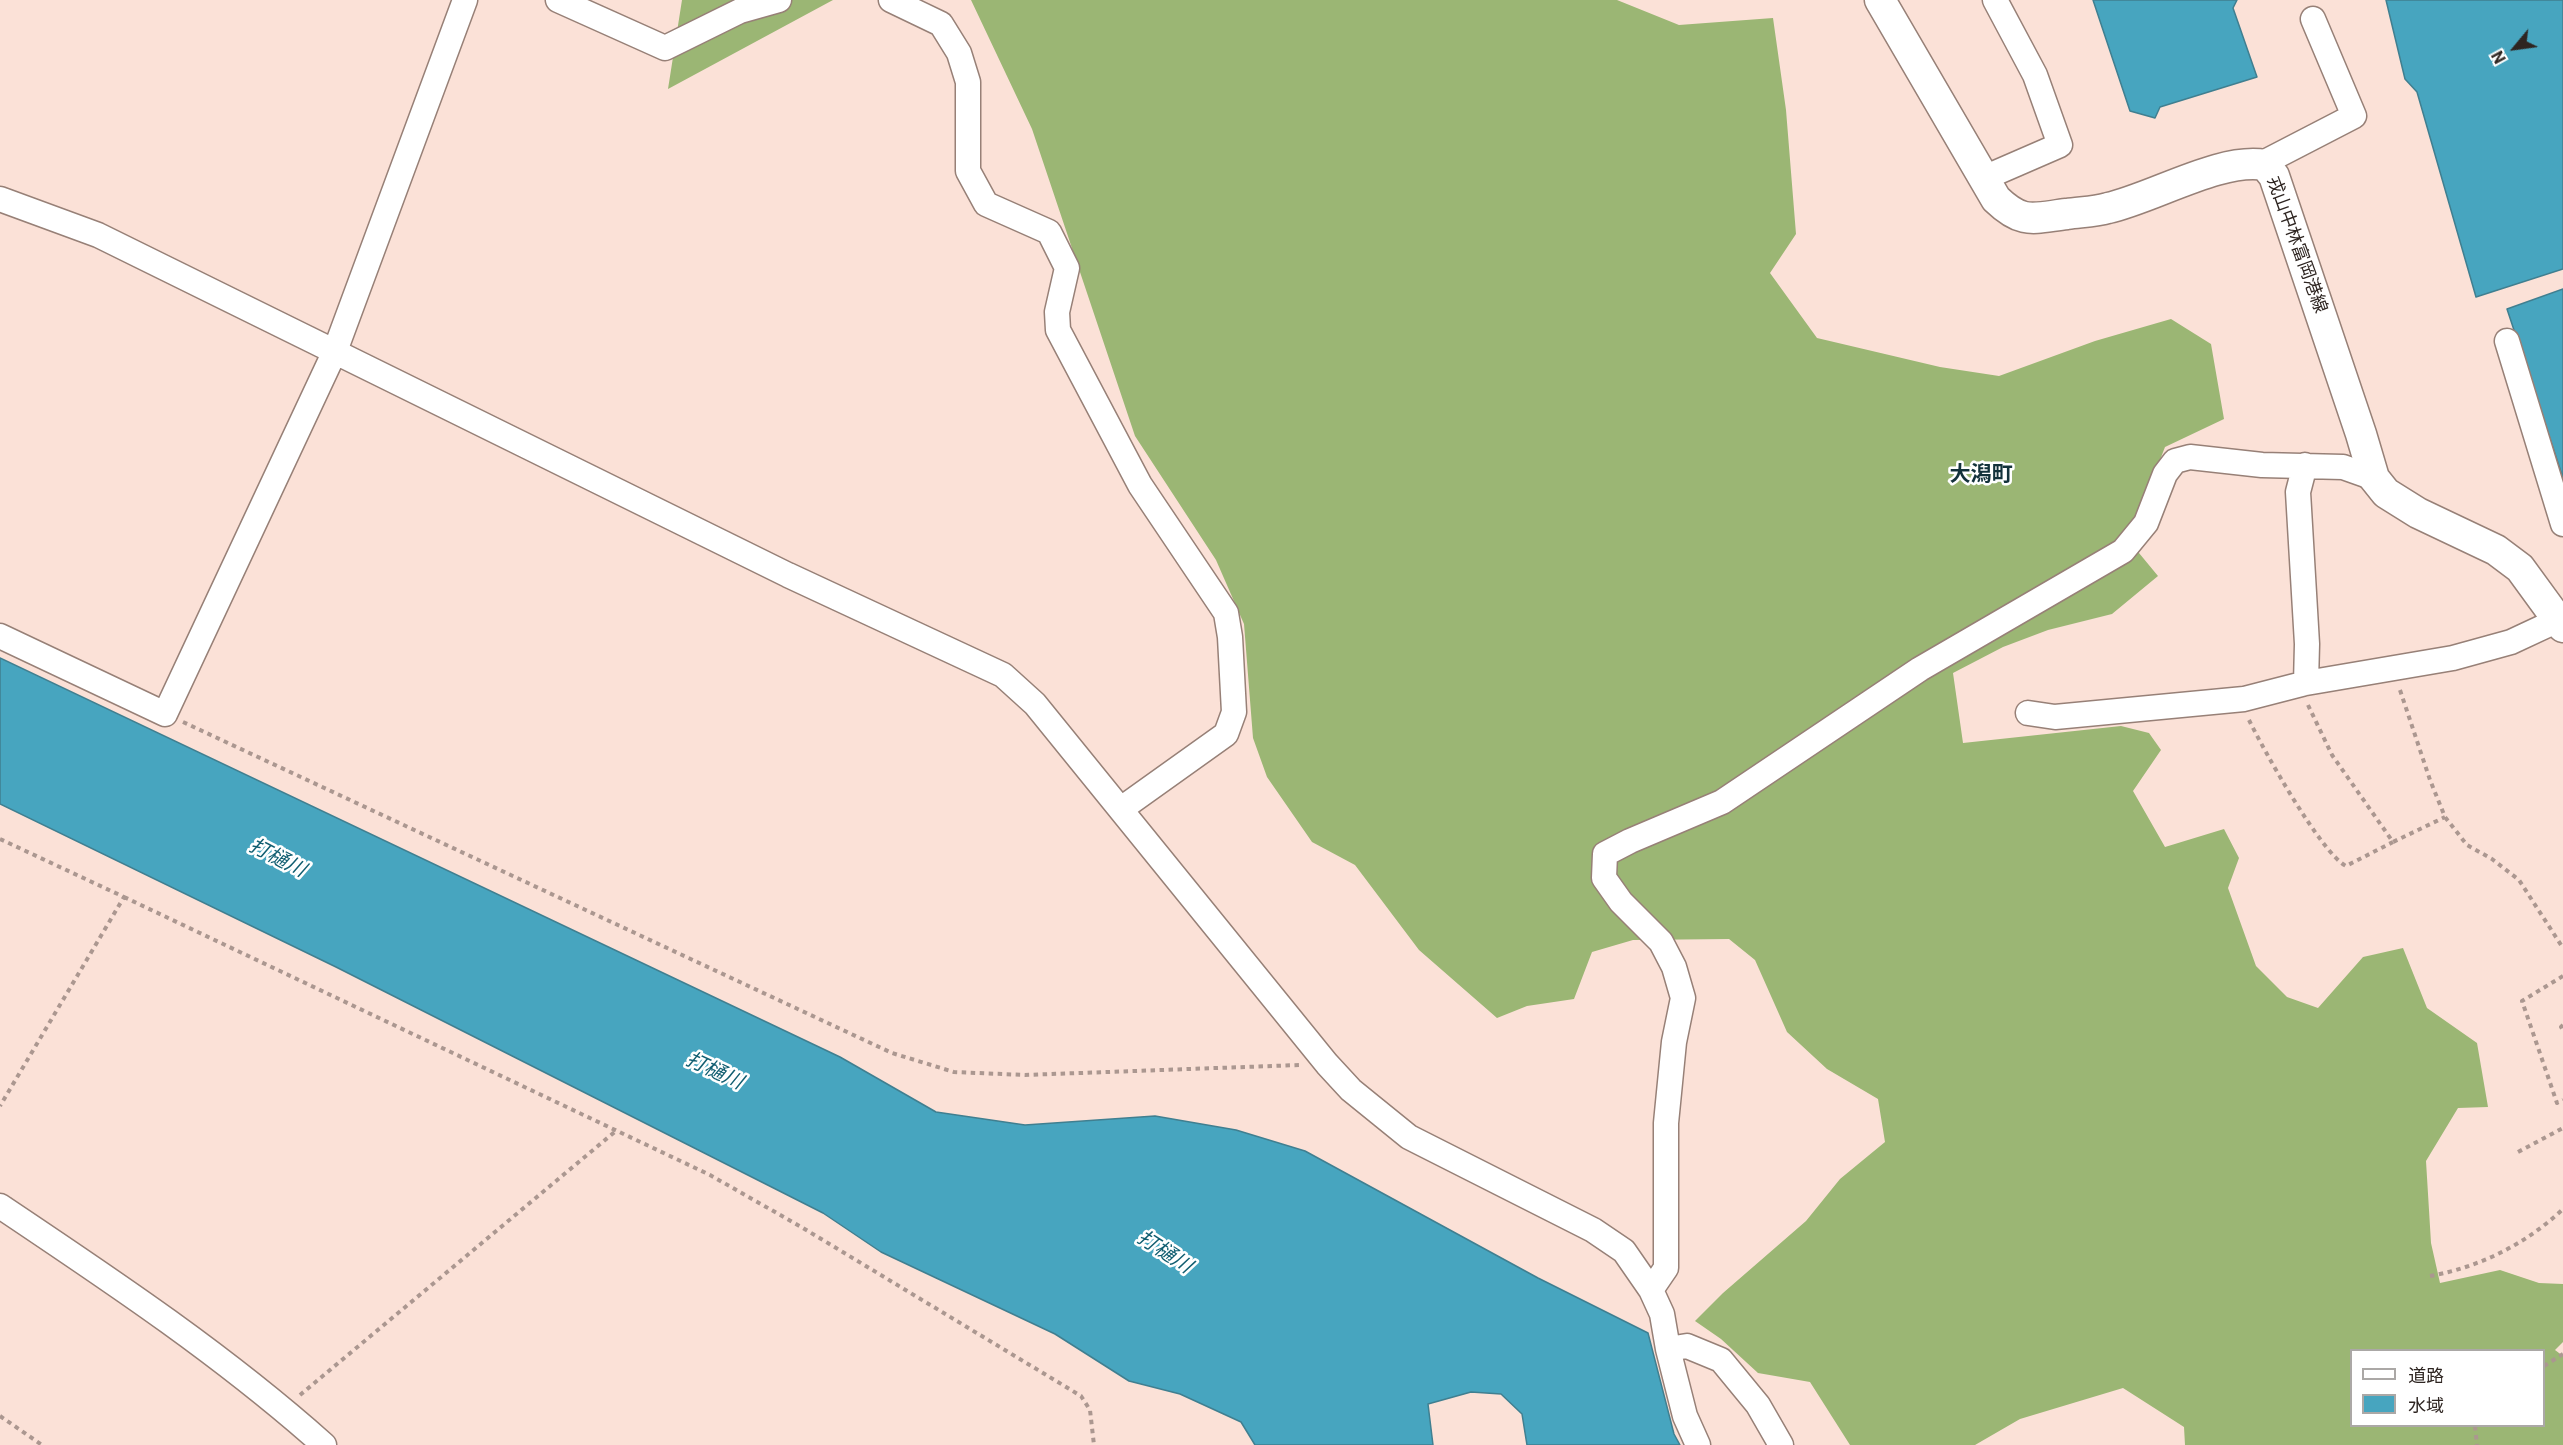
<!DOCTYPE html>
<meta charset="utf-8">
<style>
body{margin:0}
#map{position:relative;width:2563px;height:1445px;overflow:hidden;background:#fbe1d7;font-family:Roboto,"Noto Sans JP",sans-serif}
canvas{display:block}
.legend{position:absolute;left:2350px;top:1349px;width:195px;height:78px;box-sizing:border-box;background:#fff;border:2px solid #aba8a6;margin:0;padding:8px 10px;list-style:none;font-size:18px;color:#2e2521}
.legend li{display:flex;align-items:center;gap:12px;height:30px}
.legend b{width:30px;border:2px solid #aba8a6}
.north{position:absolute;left:2485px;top:18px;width:60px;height:60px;-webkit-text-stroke:4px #fff;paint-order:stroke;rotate:241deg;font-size:16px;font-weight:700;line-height:24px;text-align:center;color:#2e2521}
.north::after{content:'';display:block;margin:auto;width:21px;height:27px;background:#2e2521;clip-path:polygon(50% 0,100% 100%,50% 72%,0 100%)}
</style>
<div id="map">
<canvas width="2563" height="1445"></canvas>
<ul class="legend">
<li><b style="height:8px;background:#fff"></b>道路</li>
<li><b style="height:16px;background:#47a5bf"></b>水域</li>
</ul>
<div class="north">N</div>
</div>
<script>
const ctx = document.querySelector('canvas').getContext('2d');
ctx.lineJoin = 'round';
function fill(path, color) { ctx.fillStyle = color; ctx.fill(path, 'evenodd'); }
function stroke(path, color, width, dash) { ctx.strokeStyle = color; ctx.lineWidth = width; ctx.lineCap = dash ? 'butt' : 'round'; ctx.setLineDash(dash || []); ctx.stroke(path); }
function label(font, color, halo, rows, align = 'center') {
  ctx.font = font + ' Roboto,"Noto Sans JP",sans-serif'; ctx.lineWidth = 5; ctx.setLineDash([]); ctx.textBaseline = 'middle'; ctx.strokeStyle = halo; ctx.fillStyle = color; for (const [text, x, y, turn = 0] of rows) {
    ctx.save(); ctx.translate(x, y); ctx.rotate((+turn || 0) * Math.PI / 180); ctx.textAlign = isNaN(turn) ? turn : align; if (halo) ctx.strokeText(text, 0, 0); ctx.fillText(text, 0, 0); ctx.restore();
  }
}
const forest = new Path2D(`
 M682,0H833L668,89Z
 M971,0H1617L1679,25L1773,18L1786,110L1796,234L1770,273L1817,338L1940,367L1999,376L2095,341L2171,319L2211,344L2224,419L2165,447L2136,522L2139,553L2158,576L2112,614L2048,630L2003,647L1953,673L1963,743L2121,726L2149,733L2161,750L2133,791L2165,847L2224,829L2239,858L2228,888L2256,966L2287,997L2318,1008L2363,957L2403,948L2427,1008L2477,1043L2488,1107L2458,1108L2426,1161L2431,1243L2440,1283L2500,1270L2539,1283L2563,1284V1342L2555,1350L2563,1356V1445H2185L2184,1427L2123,1388L2020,1419L1975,1445H1850L1810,1382L1758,1373L1721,1339L1695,1321L1723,1293L1806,1221L1840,1179L1885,1142L1878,1099L1827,1069L1787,1032L1755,960L1729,939L1633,940L1592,952L1574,999L1527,1006L1497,1018L1419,950L1355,865L1312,842L1267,777L1253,738L1244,624L1216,560L1135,436L1032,129ZM2352,1350H2544V1426H2352Z`);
const water = new Path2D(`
 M2093,0H2237L2233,8L2257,77L2160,107L2155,118L2130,111Z
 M2386,0H2563V269L2476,297L2417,92L2405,79Z
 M2563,289V478L2507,309Z
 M0,658L840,1057L936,1112L1025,1125L1155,1116L1236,1130L1305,1151L1538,1278L1648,1333L1674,1434L1680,1445H1527L1522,1414L1501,1394L1471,1392L1428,1404L1433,1445H1255L1241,1422L1180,1394L1129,1381L1055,1334L881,1252L823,1213L336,967L0,804Z`);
const path = new Path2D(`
 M2400,690L2430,780L2445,817L2467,845L2492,859L2519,880L2563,948
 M2308,705L2332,755L2393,842L2445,817
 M2249,720C2263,749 2321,853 2346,866L2393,842
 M183,722L892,1053L954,1072L1025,1075L1299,1065
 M0,839L124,897L0,1106
 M124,897L710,1175L803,1228L1081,1396L1090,1410L1094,1445
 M2563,976L2522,1001L2557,1103L2563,1100
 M2563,1025L2561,1027L2563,1030
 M2518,1152L2563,1128
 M2430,1276C2480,1267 2526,1244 2563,1209
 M2544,1366L2563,1354
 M300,1395L617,1130
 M0,1416L42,1445
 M2475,1426L2477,1445`);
const minor = new Path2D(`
 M558,0L665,48L740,11L779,0
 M891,0L941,24L959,53L968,82V171L986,204L1049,232L1067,268L1057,312L1058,330L1140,485L1226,613L1230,637L1234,712L1226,734L1121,809
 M2265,165L2267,161L2354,116L2313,19
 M1984,178L2060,145L2035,75L1995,0
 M0,199L98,235L788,575L1003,675L1035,704L1327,1064L1351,1090L1409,1137L1593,1230L1624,1251L1651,1290L1662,1314L1668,1349L1685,1416L1698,1445
 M2507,341L2563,524
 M2305,465L2298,492L2307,644L2306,683
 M0,636L165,714L335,351L465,0
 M2028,713L2055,717L2244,699L2306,683L2453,658L2511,642L2558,620
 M0,1206C112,1281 223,1355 324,1445
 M1651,1290L1666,1268V1123L1674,1042L1683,998L1674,967L1661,942L1621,902L1604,878L1605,854L1630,841L1722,802L1920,669L2123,551L2146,523L2165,474L2175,461L2190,457L2262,465L2343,467L2374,478
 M1668,1349L1687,1346L1721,1360L1758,1405L1781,1445`);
const major = new Path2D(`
 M1880,0L1996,199C2023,225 2033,218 2067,214C2080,212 2095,212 2108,208C2153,198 2221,157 2265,165L2274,176L2361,434L2374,478L2386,493L2418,513L2496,550L2520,568L2563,627`);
const streetNames = [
 ["戎山中林富岡港線",2296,245,70]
];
const waterNames = [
 ["打樋川",277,859,27],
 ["打樋川",714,1072,25],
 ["打樋川",1164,1253,33]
];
const quarterNames = [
 ["大潟町",1981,476]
];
fill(forest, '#9bb674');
fill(water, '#47a5bf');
stroke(water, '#407f90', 1.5);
stroke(minor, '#978077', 27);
stroke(major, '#978077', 33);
stroke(path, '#ab9790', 4, [4.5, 4.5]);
stroke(minor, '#fff', 24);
stroke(major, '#fff', 30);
label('18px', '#2e2521', '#fff', streetNames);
label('italic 20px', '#115e71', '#fff', waterNames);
label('bold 21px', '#13323b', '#fff', quarterNames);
</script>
